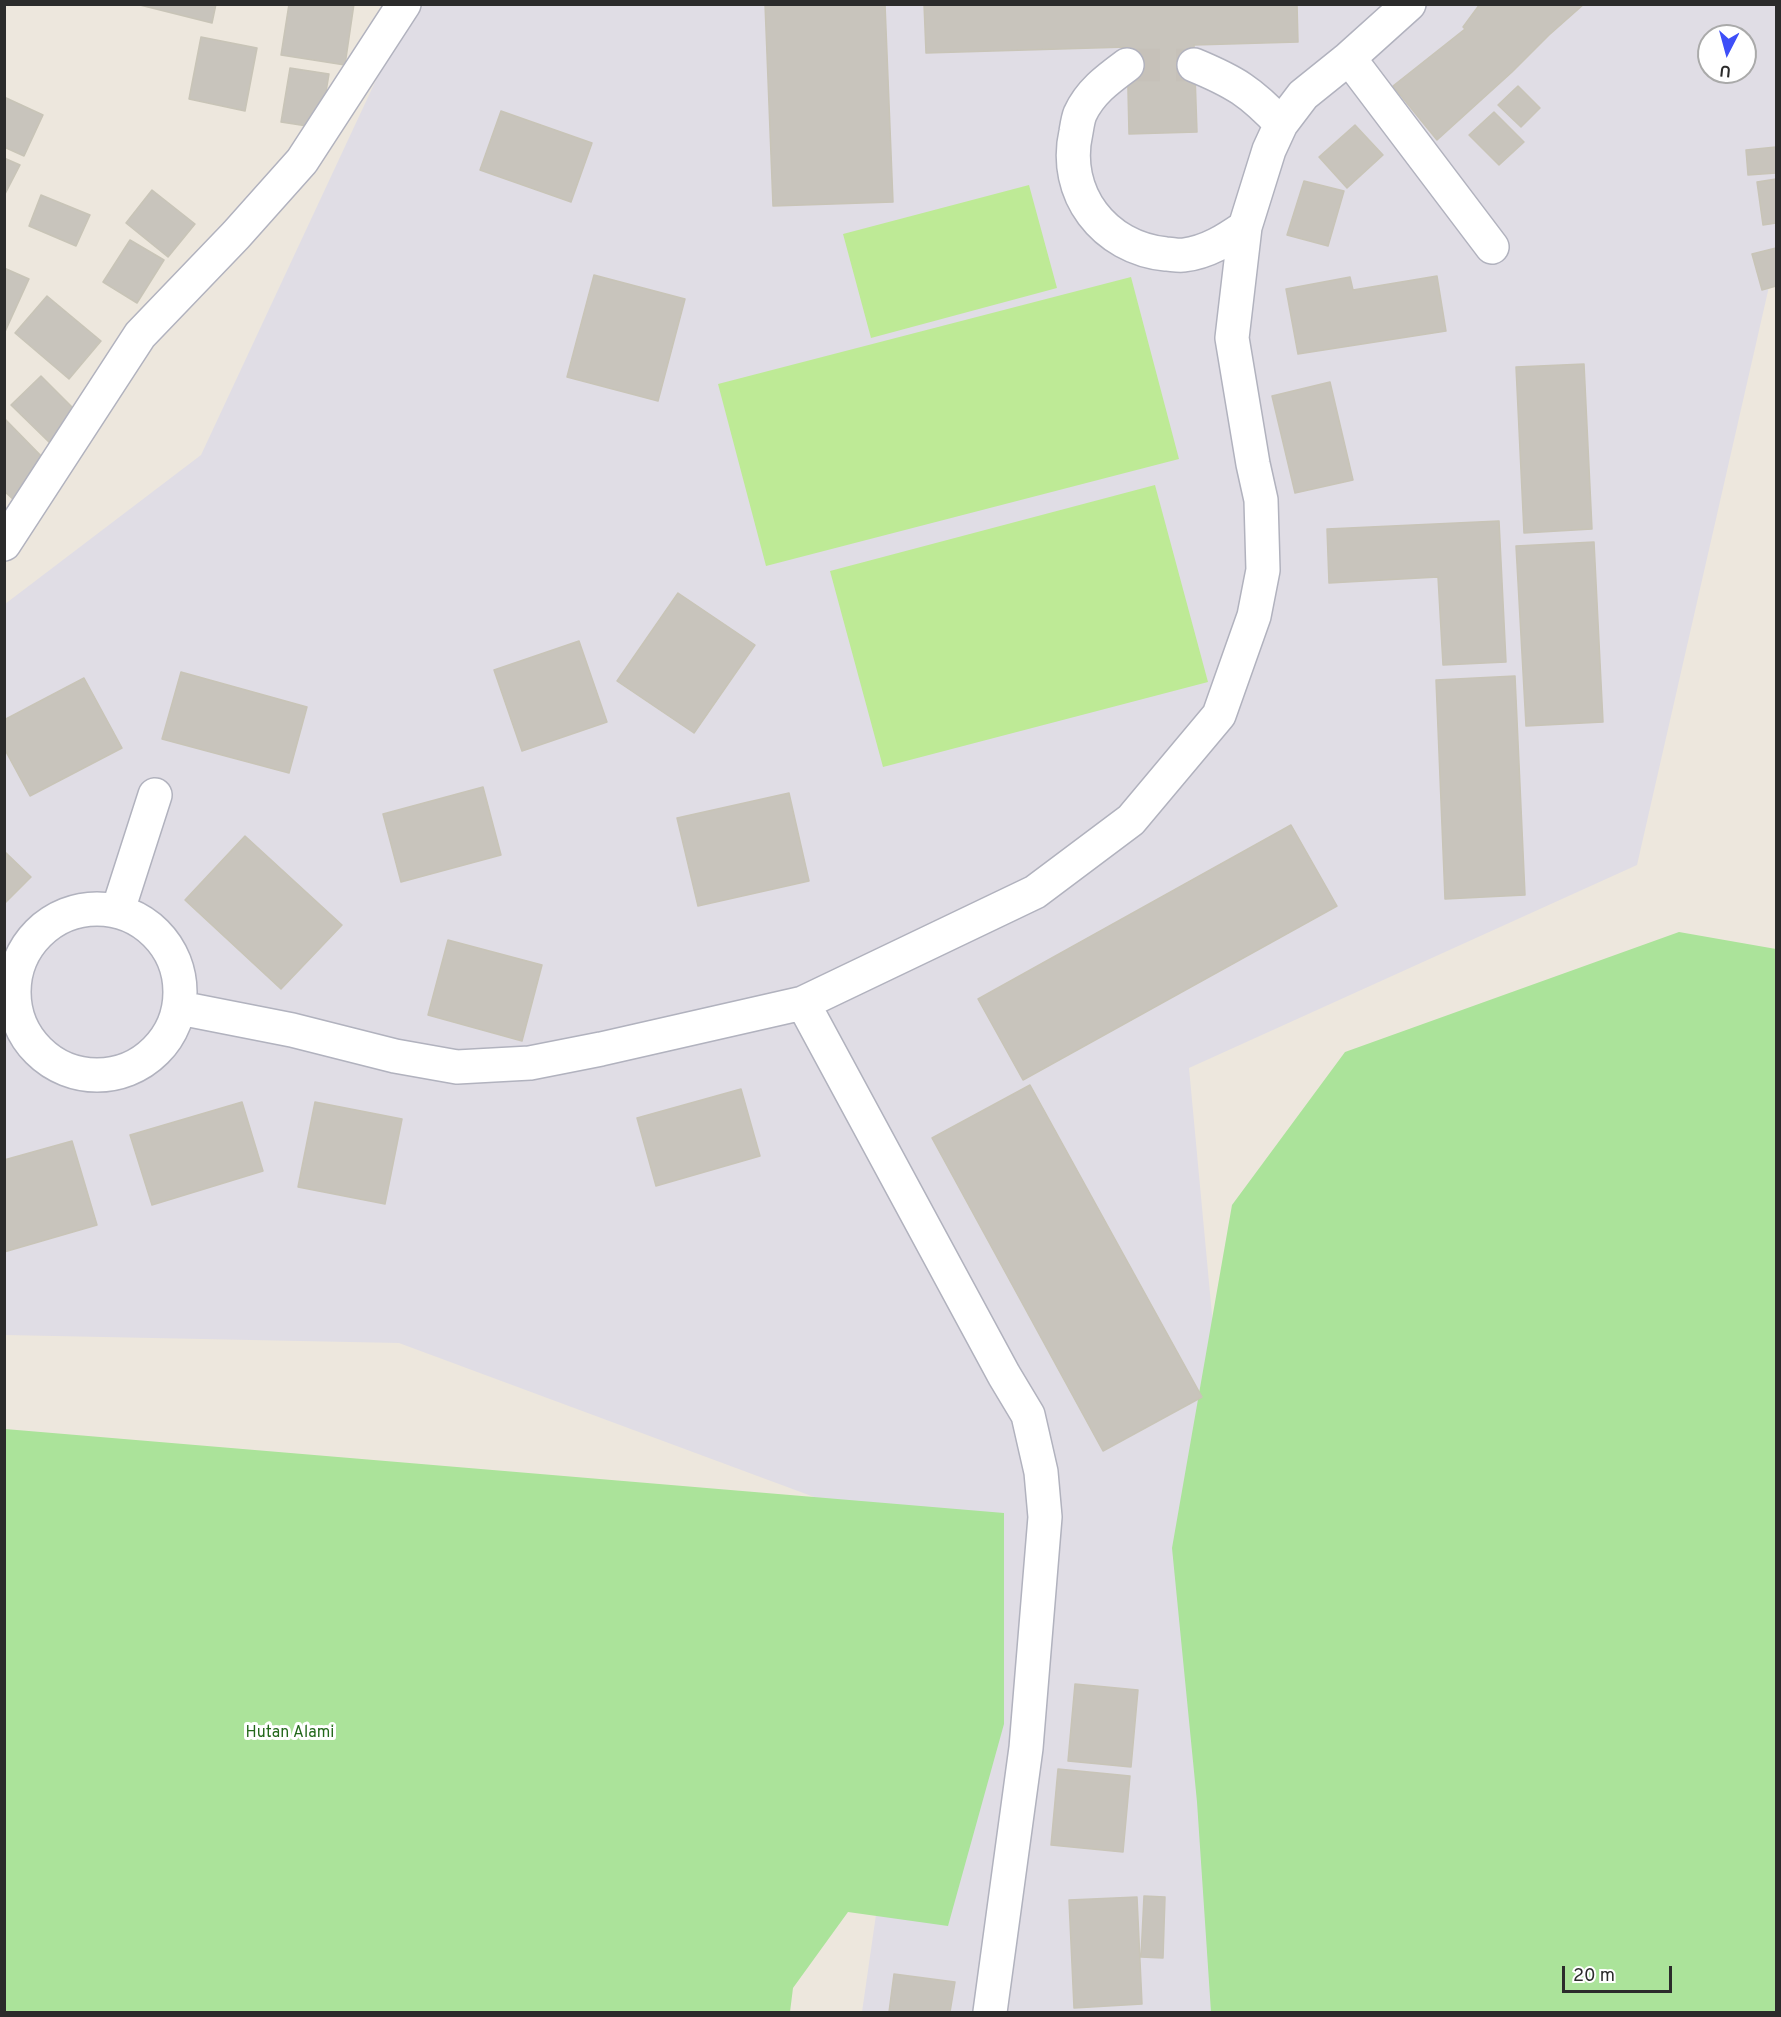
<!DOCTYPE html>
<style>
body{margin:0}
#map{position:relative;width:1781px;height:2017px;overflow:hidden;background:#ede7dd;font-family:Overpass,sans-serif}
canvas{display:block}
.frame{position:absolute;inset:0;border:6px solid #2b2b2b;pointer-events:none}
.north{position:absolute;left:1697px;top:24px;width:60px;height:60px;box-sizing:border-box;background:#fff;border:2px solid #aaa;border-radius:50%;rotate:186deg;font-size:16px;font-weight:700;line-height:24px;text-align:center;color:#2b2b2b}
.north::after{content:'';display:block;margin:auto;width:21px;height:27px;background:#3e4ff8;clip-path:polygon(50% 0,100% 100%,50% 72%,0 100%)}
.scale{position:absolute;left:1562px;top:1966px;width:110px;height:27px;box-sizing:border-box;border:3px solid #2b2b2b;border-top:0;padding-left:8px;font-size:18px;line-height:21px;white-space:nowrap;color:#2b2b2b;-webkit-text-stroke:4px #fff;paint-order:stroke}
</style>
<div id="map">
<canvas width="1781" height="2017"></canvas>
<div class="frame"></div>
<div class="north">U</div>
<div class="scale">20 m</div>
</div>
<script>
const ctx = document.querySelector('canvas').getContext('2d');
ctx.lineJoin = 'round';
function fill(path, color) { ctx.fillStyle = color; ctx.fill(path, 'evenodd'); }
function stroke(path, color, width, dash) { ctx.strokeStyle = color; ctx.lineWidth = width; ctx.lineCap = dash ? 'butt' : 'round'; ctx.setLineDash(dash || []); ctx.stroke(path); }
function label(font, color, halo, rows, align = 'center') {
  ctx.font = font + ' Overpass,sans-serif'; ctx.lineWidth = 6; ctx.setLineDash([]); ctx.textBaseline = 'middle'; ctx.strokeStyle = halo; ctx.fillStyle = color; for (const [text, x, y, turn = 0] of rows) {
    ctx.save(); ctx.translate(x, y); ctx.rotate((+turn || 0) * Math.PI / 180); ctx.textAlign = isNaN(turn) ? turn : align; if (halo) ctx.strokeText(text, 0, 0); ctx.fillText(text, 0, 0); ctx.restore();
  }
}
const industrial = new Path2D(`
 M411,5H1776V256L1637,865L1189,1068L1277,2012H862L930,1540L399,1343L5,1335V604L201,455ZM1709,36H1745V72H1709Z`);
const green = new Path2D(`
 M1679,932L1776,949V2012H1211L1197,1802L1172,1548L1232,1205L1345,1052Z
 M5,1429L1004,1513V1724L948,1926L848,1912L793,1988L790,2012H5Z`);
const pitch = new Path2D(`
 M1029,185L1057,288L871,338L843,234Z
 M1131,277L1179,459L766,566L718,384Z
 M1155,485L1208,682L883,767L830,571Z`);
const building = new Path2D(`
 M136,4H216L212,23Z
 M289,4H354L345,65L281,55Z
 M765,4H885L893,202L773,206Z
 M924,4H1297L1298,42L1194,45L1197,132L1129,134L1127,47L926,53Z
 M1480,4H1584L1549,35L1512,72L1437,140L1393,86L1465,29L1463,27Z
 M201,37L257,48L245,111L189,99Z
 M290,68L329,74L320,128L281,122Z
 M1518,86L1540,108L1521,127L1498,105Z
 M4,97L43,115L24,156L4,147Z
 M501,111L592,143L571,202L480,170Z
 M1494,112L1524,142L1499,165L1469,135Z
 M1355,125L1383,155L1347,188L1319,157Z
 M1776,147V173L1748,175L1746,150Z
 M4,158L20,165L4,196Z
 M1776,179V223L1763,225L1757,182Z
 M1304,181L1344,191L1328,246L1287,235Z
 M152,190L195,224L168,257L126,223Z
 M41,195L90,215L76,246L29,226Z
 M130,240L164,260L137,303L103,282Z
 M1776,248V286L1762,290L1752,254Z
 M4,268L29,279L4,334Z
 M594,275L685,299L658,401L567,377Z
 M1437,276L1446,331L1298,354L1286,289L1350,277L1353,290Z
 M47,296L101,341L69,379L15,333Z
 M1584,364L1592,529L1524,533L1516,367Z
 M41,376L81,416L52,445L11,405Z
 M1330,382L1353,480L1295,493L1272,396Z
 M4,418L51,466L15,501L4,491Z
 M1499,521L1506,662L1443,665L1438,577L1329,583L1327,529Z
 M1594,542L1603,722L1526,726L1516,546Z
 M678,593L755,645L694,733L617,681Z
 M579,641L607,722L522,751L494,670Z
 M181,672L307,707L289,773L162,739Z
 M1515,676L1525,895L1445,899L1436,680Z
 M84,678L122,748L30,796L4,748V720Z
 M483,787L501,855L401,882L383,814Z
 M789,793L809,881L698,906L677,818Z
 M1291,825L1337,906L1023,1080L978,999Z
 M245,836L342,925L281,989L185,900Z
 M4,851L31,877L4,904Z
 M448,940L542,965L522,1041L428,1015Z
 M1030,1085L1202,1397L1103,1451L932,1138Z
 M741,1089L760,1156L656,1186L637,1118Z
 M242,1102L263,1171L152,1205L130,1135Z
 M315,1102L402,1119L385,1204L298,1187Z
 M72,1141L97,1225L4,1252V1160Z
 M1075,1684L1138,1690L1131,1767L1068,1761Z
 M1058,1769L1130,1776L1123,1852L1051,1845Z
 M1144,1896L1165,1897L1163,1958L1141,1957Z
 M1137,1897L1142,2004L1074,2008L1069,1900Z
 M894,1974L955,1982L950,2012H889Z`);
const minorTunnel = new Path2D(`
 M1127,65H1194`);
const minor = new Path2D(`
 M1349,58L1492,247
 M1127,65C1108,79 1090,92 1080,114C1078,119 1077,126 1076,132C1062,193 1104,248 1166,254C1171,254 1178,256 1184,255C1208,252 1226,240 1245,227
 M1194,65C1235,82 1251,92 1281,124
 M4,544L140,335L236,235L302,161L404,4
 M14 992a83 83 0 1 1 166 0a83 83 0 1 1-166 0Z
 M118,910L155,795
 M180,1008L292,1030L395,1056L457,1067L530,1063L601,1049L803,1003
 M990,2012L1026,1748L1045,1517L1041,1472L1028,1415L1004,1375L803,1003L1035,892L1131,820L1219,715L1254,616L1263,570L1261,500L1253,464L1232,338L1245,227L1269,150L1281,124L1303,95L1349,58L1409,4`);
const parkNames = [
 ["Hutan Alami",290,1734]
];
fill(industrial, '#e0dde5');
fill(green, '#abe39a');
fill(pitch, '#beea96');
fill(building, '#c8c4bc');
stroke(building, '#c8c4b7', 1.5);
stroke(minorTunnel, '#c6c1b9', 33, [33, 16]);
stroke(minor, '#b1b2be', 36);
stroke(minor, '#fff', 33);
label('16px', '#23681b', '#fff', parkNames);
</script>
